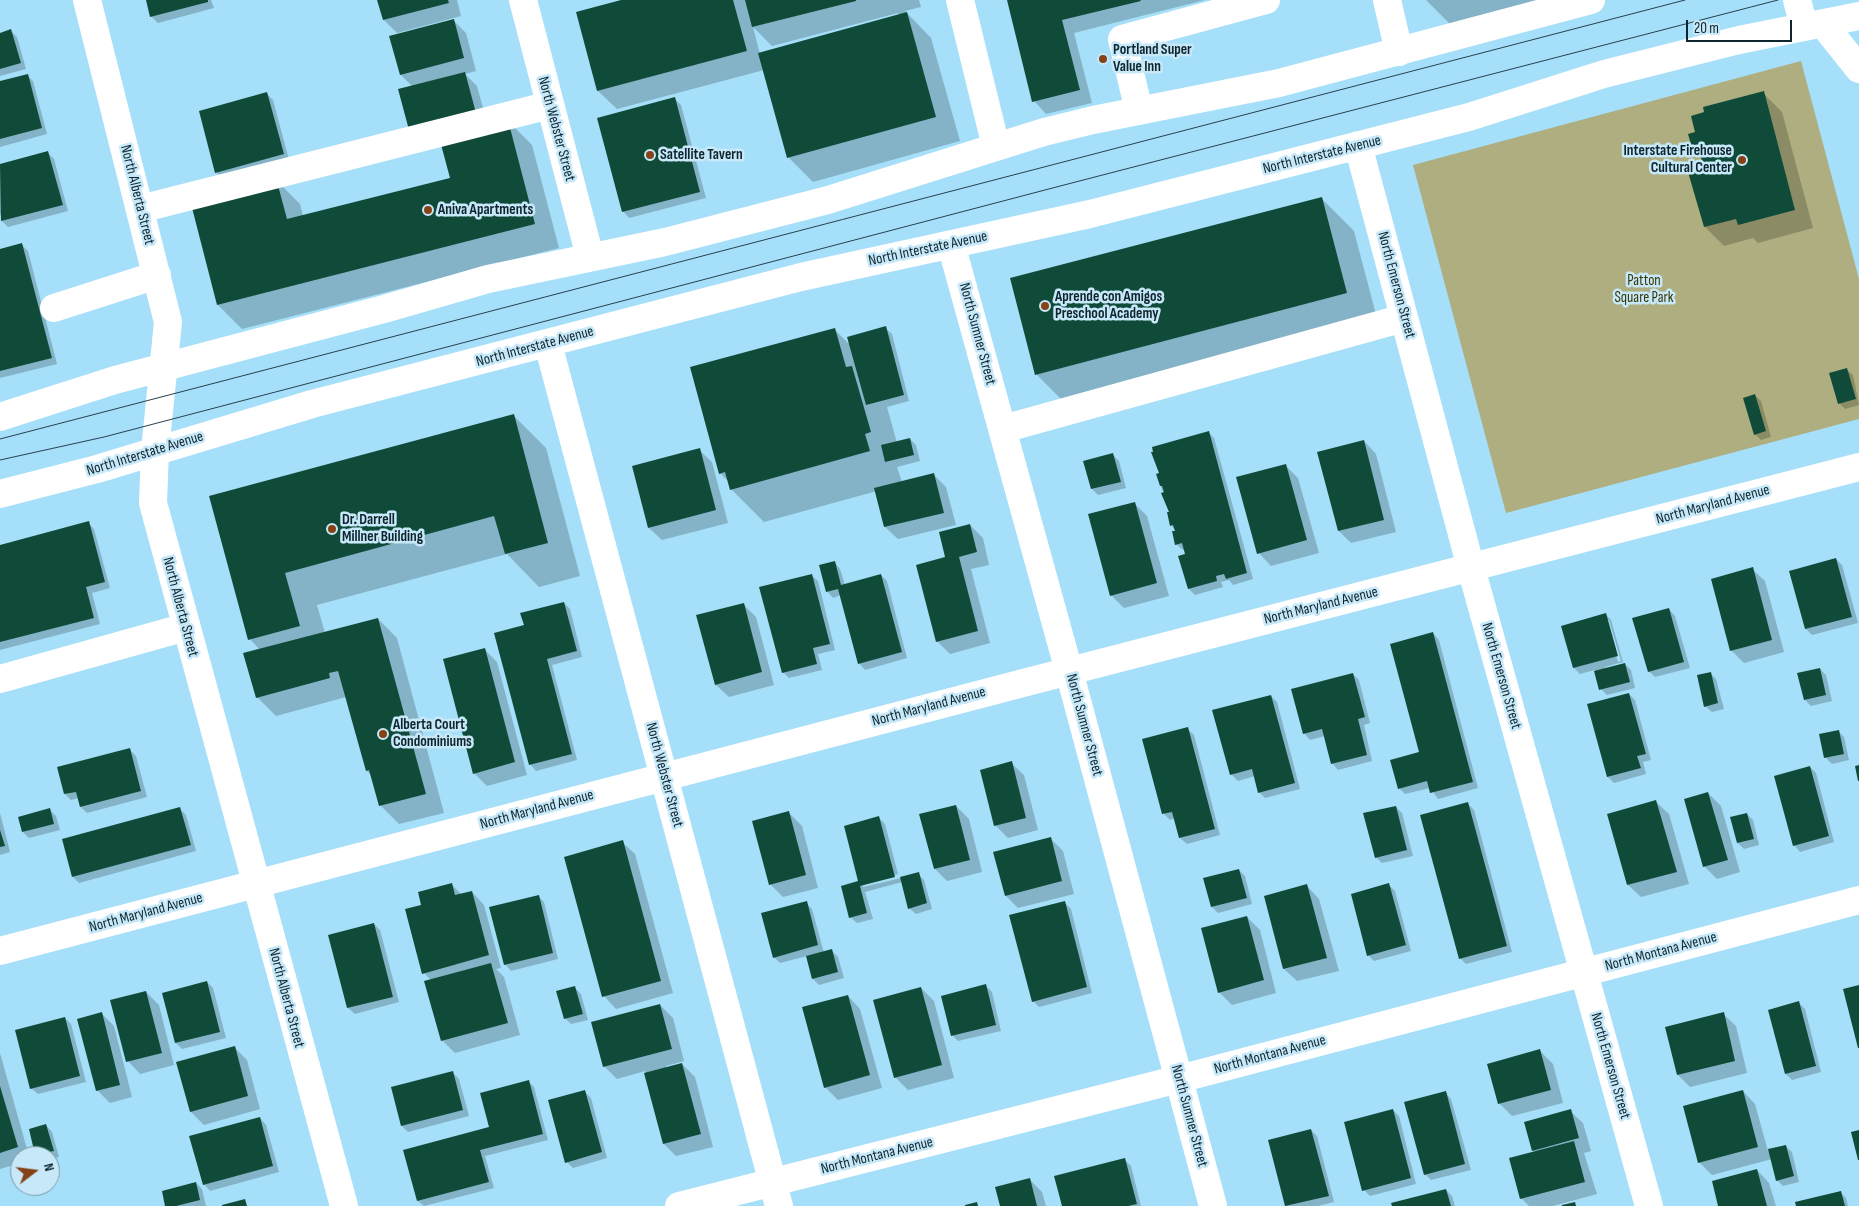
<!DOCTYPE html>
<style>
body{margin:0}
#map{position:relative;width:1859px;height:1206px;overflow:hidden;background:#a6dff9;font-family:"Sofia Sans Condensed",sans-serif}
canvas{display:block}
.north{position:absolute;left:10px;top:1146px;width:50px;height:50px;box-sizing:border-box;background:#c7e8f8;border:1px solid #7d9aa7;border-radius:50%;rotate:75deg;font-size:14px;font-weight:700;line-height:20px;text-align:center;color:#0e252e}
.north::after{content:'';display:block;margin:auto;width:18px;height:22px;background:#864217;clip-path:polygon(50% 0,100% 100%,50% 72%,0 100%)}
.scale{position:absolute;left:1686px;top:20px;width:106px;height:22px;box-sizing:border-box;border:2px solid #0e252e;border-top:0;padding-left:6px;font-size:15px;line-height:18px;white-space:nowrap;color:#0e252e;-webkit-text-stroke:4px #c7e8f8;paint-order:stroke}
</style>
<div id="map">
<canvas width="1859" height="1206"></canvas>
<div class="north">N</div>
<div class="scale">20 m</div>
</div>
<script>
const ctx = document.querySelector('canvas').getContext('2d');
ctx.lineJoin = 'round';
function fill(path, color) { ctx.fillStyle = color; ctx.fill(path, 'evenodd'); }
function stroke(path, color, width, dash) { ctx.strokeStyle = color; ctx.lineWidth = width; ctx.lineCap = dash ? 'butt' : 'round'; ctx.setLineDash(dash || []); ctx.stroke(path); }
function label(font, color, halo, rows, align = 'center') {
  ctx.font = font + ' "Sofia Sans Condensed",sans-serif'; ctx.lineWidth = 5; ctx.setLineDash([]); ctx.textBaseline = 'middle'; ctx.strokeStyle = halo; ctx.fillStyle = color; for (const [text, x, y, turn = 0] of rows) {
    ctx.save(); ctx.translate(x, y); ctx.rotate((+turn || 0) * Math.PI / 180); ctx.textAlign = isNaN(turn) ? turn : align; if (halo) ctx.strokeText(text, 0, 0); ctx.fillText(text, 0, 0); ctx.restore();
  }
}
const green = new Path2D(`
 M1801,61L1859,279V419L1506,513L1413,165Z`);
const shadow = new Path2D(`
 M147,0H211L214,8L158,23L152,17Z
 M379,0H457L461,16L397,33L384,20Z
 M625,0H919L921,7L905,11L931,38L960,141L813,182L788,157L764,70L617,109L598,91ZM898,13V16L760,54L753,27L772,46Z
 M1008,0H1205L1074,33L1092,103L1046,114L1034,101Z
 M1426,0H1560L1453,27Z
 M453,20L466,33L476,71L465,74L477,86L488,126L508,121L532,145L559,248L242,329L218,305L276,180L300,204L303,216L451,178L441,138L413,87L401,75Z
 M11,31L17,37L26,69L0,76V34Z
 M27,75L33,81L47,134L0,147V82Z
 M1763,93L1782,112L1813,228L1758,243L1753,238L1724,246L1705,227V169L1703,160L1694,151L1696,133Z
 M267,94L273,100L289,160L222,178L216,172Z
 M675,99L681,105L706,198L629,218L623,211Z
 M48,153L54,159L68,211L8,227L2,221L0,213V165Z
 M1321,198L1354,231L1379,326L1069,407L1036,374Z
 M22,245L28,251L57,364L0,378V250Z
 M885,328L892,334L909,401L887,407L897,443L910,439L916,445L920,461L897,467L902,482L933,474L946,487L956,525L898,539L885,527L877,491L764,522L731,489L730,483L720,473L834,329L851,346Z
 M1846,369L1853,375L1859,405L1845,409L1839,403Z
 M1755,395L1761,401L1771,437L1761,440L1755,434Z
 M513,415L546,448L580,576L539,587L507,554L317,605L325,633L378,619L397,638L444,813L399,824L380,805L372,776L367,771L346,697L276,716L257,697L260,650L250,639L211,497Z
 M1208,432L1214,438L1253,579L1233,585L1229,580L1221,582L1223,587L1195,595L1189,589L1185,550H1183L1176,544V531L1171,525L1170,513L1161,486Z
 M1364,441L1376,454L1396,532L1351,543L1339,531Z
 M699,450L712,462L728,523L662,540L649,528Z
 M1113,455L1119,461L1126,488L1098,495L1092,489L1084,462Z
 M1285,465L1298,478L1319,553L1271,566L1259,553Z
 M1134,503L1147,516L1169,596L1124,608L1111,595Z
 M88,523L94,529L110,588L92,593L100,624L0,650V546Z
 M970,525L983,538L989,565L971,569L990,643L950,654L937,641L947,558Z
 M1836,559L1842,565L1858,623L1812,635L1806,629Z
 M834,562L840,569L845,585L881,575L887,581L907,658L865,670L859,663L841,595L833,598L827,591Z
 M1752,569L1765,581L1784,652L1744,663L1731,650Z
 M811,575L818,581L835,650L818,654L822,670L789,678L783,672Z
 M564,603L570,609L582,657L552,665L577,760L536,771L530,764L525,626Z
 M743,604L756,617L774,685L729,697L716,685L698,616Z
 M1669,609L1675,616L1690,668L1655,677L1649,671Z
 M1605,614L1611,620L1623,662L1605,667L1606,669L1625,664L1631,670L1635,688L1607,695L1601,689L1595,670L1580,674L1574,668L1563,626ZM1606,620H1609L1621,661L1618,662Z
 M1433,633L1439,640L1478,788L1438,799L1430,788L1405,794L1399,788L1421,753Z
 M484,649L497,662L527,775L487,786L474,773Z
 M1820,669L1826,675L1832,701L1811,706L1805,700L1799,674Z
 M1710,673L1716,679L1724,709L1712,712L1705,706Z
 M1353,674L1359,680L1370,723L1364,725L1372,761L1338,770L1332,763L1325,736L1310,740L1304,733Z
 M1629,694L1635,700L1651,760L1643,762L1646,774L1614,783L1608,777Z
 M1271,696L1277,702L1300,789L1265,798L1259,792L1255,776L1238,781L1232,775Z
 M1187,729L1194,735L1220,835L1187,844L1180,838L1175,818L1170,820L1164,814Z
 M1838,731L1844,737L1849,760L1832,764L1826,758Z
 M130,750L136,756L147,797L87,813L81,807L79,798L71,800L65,794Z
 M1011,763L1024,775L1038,830L1008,838L995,825Z
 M1810,767L1816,773L1834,842L1800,852L1794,845Z
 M1708,793L1721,806L1740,872L1717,879L1704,866Z
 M1656,802L1669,814L1689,884L1641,897L1628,885L1609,815Z
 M1468,804L1474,810L1512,952L1466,964L1460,958Z
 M956,806L969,819L982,872L947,881L935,869Z
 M1396,807L1402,813L1413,856L1382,863L1376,857Z
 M180,809L186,815L196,851L79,883L73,877Z
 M50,810L56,816L60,830L29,838L23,832Z
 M0,813L10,852L0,855Z
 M789,813L802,826L818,888L783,897L770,884Z
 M1747,814L1753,820L1759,845L1744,849L1738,843Z
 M879,818L885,824L898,874L863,884V887L918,874L924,880L932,909L916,914L909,908L902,882L865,892L873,919L857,923L850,917Z
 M1050,838L1063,851L1074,894L1018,908L1006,896Z
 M622,842L635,854L673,993L616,1009L604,996Z
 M1239,870L1245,876L1252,904L1218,913L1212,907Z
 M451,884L462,895L472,892L484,905L501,968L496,969L504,977L520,1035L455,1053L442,1040L431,980L424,973L423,905Z
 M1389,885L1395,891L1411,951L1374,961L1368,955Z
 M1307,886L1319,899L1339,971L1297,981L1284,969L1265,896Z
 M538,896L544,902L558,959L511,971L505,964Z
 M1064,902L1071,909L1092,993L1039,1007L1033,1001Z
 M806,903L812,909L824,953L832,951L838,957L844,978L819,985L813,979L807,956L780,963L774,957Z
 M1247,917L1260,930L1276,993L1232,1005L1219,992Z
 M374,924L380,930L399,1002L355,1014L348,1008L330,935Z
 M207,982L213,988L226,1038L182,1049L176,1043L164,994Z
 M986,986L992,992L1001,1031L958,1041L952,1035Z
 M575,988L581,994L588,1020L571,1024L565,1018Z
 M921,988L934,1001L954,1078L908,1090L895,1077Z
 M146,992L159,1005L174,1065L140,1074L128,1061Z
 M848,996L860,1009L882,1088L838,1100L825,1087Z
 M1799,1003L1805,1009L1821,1072L1792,1080L1786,1074L1770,1011Z
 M660,1005L673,1018L684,1061L666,1066L667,1068L682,1064L695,1077L713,1147L676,1156L664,1144L645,1071L617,1079L604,1066Z
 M101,1013L114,1026L132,1097L110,1103L97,1090Z
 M1723,1014L1736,1026L1747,1073L1690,1087L1678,1075Z
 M65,1018L71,1024L86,1082L38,1094L31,1088Z
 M234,1047L247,1060L260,1109L204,1125L191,1112L177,1063Z
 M1540,1051L1553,1064L1563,1103L1512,1116L1499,1103Z
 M0,1053L29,1156H20V1163L0,1169Z
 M452,1072L459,1079L469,1116L408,1132L402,1126L392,1088Z
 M528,1081L534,1087L548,1140L485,1156L494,1188L424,1206L418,1201L405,1151L491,1128Z
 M1743,1091L1755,1104L1768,1151L1785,1146L1792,1152L1799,1182L1783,1186L1777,1180L1772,1159L1712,1175L1699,1162Z
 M585,1092L591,1098L607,1158L573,1168L567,1162Z
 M1445,1092L1451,1099L1471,1170L1431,1180L1425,1174Z
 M1393,1110L1399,1116L1416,1184L1370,1196L1364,1190Z
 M1570,1111L1583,1123L1591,1151L1584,1153L1597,1194L1553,1206H1529L1521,1198L1535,1152L1533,1150Z
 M260,1118L266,1125L279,1172L210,1191L204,1184Z
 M46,1125L52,1132L59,1157L50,1159V1156L36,1155Z
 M1311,1130L1317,1136L1334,1202L1318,1206H1286L1270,1141Z
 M1125,1160L1131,1166L1141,1206H1063Z
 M1757,1170L1769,1183L1776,1206H1720Z
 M1029,1179L1042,1192L1046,1206H1002Z
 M196,1183L202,1189L206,1206H166Z
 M1446,1190L1452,1196L1455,1206H1393Z
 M1840,1192L1846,1198L1848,1206H1797Z`);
const building = new Path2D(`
 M146,0H208V2L150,17Z
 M377,0H448L449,3L383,20Z
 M621,0H733L747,51L597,91L576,12Z
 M745,0H856V1L752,27Z
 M1007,0H1140L1141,1L1062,20L1080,90L1032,102Z
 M907,12L936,117L787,158L758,53Z
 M454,19L464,58L400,75L389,36Z
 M11,29L21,63L0,69V33Z
 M465,72L476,113L409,130L398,89Z
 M28,74L42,128L0,139V81Z
 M1764,91L1795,210L1738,225L1736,219L1704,227L1688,172L1704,168L1699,150L1693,151L1688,134L1695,132L1691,116L1704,112L1703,107Z
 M267,92L284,154L215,173L199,111Z
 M675,97L700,192L622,212L597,118Z
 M508,120L535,224L217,305L190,200L276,178L287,219L450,178L439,137Z
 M48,151L63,205L1,221L0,164Z
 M1322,197L1347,293L1035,375L1010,278Z
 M22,243L52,358L0,371V249Z
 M886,326L904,395L866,405L847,337Z
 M835,328L846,367L852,366L871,432L865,434L870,451L730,490L725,472L719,474L690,367Z
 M1847,368L1856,399L1838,404L1829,373Z
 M1755,394L1766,431L1754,435L1743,398Z
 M514,414L548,543L505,554L494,516L285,573L300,626L248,640L209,496Z
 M1209,431L1247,573L1226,579L1224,574L1216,576L1217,581L1188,589L1178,556L1185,554L1182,543L1175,545L1172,531H1175L1173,525L1170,526L1167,512H1169L1161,493L1164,492L1162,486H1160L1156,474L1159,473L1151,452H1153L1152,447Z
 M910,438L914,455L885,462L881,445Z
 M1364,440L1384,520L1338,531L1317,452Z
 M700,448L716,510L648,528L632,466Z
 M1113,453L1121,482L1091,489L1083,461Z
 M1286,464L1307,540L1257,554L1236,477Z
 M934,473L944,513L884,527L874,488Z
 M1135,502L1157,583L1110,596L1088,514Z
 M89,521L105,582L86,587L94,618L0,642V545Z
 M970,524L977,552L959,557L978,631L936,642L916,565L945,557L939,532Z
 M1836,558L1852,617L1805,629L1789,571Z
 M835,561L841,585L881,574L902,652L858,664L838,589L826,592L819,565Z
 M1753,567L1772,640L1730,651L1711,579Z
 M812,574L830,644L813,648L817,664L782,673L759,587Z
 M564,602L577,651L547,659L572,754L529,765L494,633L524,625L520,613Z
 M744,603L762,672L715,685L696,615Z
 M1669,608L1684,662L1648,672L1632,618Z
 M1606,613L1618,656L1573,668L1561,626Z
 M378,618L426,794L379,806L369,770L366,771L338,671L329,673L330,678L256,698L243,653Z
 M1433,632L1473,782L1430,793L1427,781L1398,789L1390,760L1419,752L1390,644Z
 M485,648L515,762L473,774L443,659Z
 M1625,663L1630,682L1599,690L1594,671Z
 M1820,668L1826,695L1804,700L1797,673Z
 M1711,672L1718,703L1704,707L1697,675Z
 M1353,673L1365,717L1358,719L1367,755L1331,764L1322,729L1303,734L1291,689Z
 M1629,693L1646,754L1637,756L1641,768L1607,777L1587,704Z
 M1271,695L1295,783L1258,793L1252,769L1230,775L1212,710Z
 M1188,727L1215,829L1179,838L1172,812L1162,814L1142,739Z
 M1839,730L1844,754L1824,758L1819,734Z
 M130,748L141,791L80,807L76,792L64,794L57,767Z
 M1012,761L1026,818L994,826L980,770Z
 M1859,765V781H1858L1855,766Z
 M1810,766L1829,836L1793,846L1774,776Z
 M1708,792L1728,860L1703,867L1684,799Z
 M1656,800L1677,872L1627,885L1607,814Z
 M1468,802L1507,946L1459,959L1420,815Z
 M956,805L970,860L934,869L919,814Z
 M1396,806L1407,850L1375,858L1363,813Z
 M180,807L191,845L72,877L62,839Z
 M50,808L54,824L22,832L18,817Z
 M789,811L806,875L769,885L752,821Z
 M1747,813L1754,839L1737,843L1730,817Z
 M879,816L895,877L860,886L867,913L849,918L841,886L858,881L844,826Z
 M0,830L5,846L0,847Z
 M1051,837L1062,881L1005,896L993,852Z
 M623,840L661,981L602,997L564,857Z
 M1239,869L1247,898L1211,907L1203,878Z
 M919,872L927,903L908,909L900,877Z
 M452,883L455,895L472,891L489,955L422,974L405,909L421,905L418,892Z
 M1389,883L1406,945L1367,956L1351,894Z
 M1307,884L1327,958L1283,969L1264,896Z
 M539,895L553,953L504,965L489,907Z
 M807,901L818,945L773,958L761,913Z
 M1065,901L1087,987L1032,1002L1009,915Z
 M1247,916L1264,980L1218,993L1201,928Z
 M374,923L393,997L347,1008L328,935Z
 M832,949L838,972L812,979L806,956Z
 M491,963L508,1023L441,1041L424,981Z
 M207,981L220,1032L175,1043L162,993Z
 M986,984L996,1025L951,1036L941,996Z
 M1859,985V1048H1858L1843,989Z
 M575,986L583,1014L564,1019L556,991Z
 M921,987L942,1065L894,1078L873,1000Z
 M146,991L162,1053L126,1062L110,1000Z
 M848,995L870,1075L824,1088L802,1007Z
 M1799,1001L1816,1066L1785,1074L1768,1010Z
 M660,1004L672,1049L603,1067L591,1022Z
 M102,1012L120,1085L96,1091L77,1019Z
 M1724,1012L1735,1061L1677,1075L1665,1027Z
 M65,1017L80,1076L30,1089L15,1030Z
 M235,1046L248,1096L190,1112L176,1062Z
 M1540,1049L1551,1090L1498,1104L1487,1064Z
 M682,1063L701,1134L663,1144L644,1073Z
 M453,1071L463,1110L401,1126L391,1087Z
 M529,1080L543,1134L480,1150L489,1182L417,1201L403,1150L489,1127L480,1093Z
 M0,1086L18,1147L0,1153Z
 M585,1090L602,1152L565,1163L548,1100Z
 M1743,1090L1758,1147L1698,1163L1683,1106Z
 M1446,1091L1465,1164L1424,1175L1404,1102Z
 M1393,1109L1411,1178L1362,1191L1344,1122Z
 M1571,1109L1579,1138L1532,1151L1524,1122Z
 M260,1117L273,1166L203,1185L189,1136Z
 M46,1124L54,1151L35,1155L29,1129Z
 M1311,1129L1329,1196L1285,1206L1268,1140Z
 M1859,1130V1160H1858L1851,1132Z
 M1574,1141L1585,1182L1520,1199L1509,1158Z
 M1786,1145L1794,1176L1776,1181L1768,1149Z
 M1125,1158L1137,1204L1128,1206H1062L1054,1176Z
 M1757,1169L1767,1206H1718L1712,1181Z
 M1030,1178L1037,1206H1000L995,1187Z
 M196,1182L200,1200L176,1206H165L162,1191Z
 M1446,1189L1451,1206H1392L1391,1203Z
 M1841,1191L1845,1206H1796L1795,1202Z
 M245,1199L247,1206H222V1205Z
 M977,1202L978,1206H965V1205Z
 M1575,1202L1576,1206H1562V1205Z`);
const minor = new Path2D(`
 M87,0L168,322L155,451L153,503L344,1206
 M523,0L590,257
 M960,0L996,147
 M1387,0L1399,52
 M1797,0L1804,27
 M1823,24L1859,69
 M1139,111L1122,39L1266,0
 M1358,145L1471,568L1649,1206
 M140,209L550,105
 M951,244L1069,671L1213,1206
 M54,308L157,275
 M548,344L779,1206
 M0,417L115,380L384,309L488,279L665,242L828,200L1044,132L1093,120L1279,83L1591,0
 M1003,429L1404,318
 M0,494L97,469L312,404L801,277L1090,214L1469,117L1604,74L1739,40L1859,16
 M0,679L186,627
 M0,951L1027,682L1859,467
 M679,1206L1179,1079L1859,900`);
const tram = new Path2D(`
 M0,439L1685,0
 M0,460L104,437L1064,185L1778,0`);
const markers = [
 [1103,59,5,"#864217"],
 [650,155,5,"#864217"],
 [1742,160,5,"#864217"],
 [428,210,5,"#864217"],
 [1045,306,5,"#864217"],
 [332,529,5,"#864217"],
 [383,734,5,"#864217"]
];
const poiNames = [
 ["Portland Super",1113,50],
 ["Value Inn",1113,67],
 ["Interstate Firehouse",1732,151,"right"],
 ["Cultural Center",1732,168,"right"],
 ["Satellite Tavern",660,155],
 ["Aniva Apartments",438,210],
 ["Aprende con Amigos",1055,297],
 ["Preschool Academy",1055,314],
 ["Dr. Darrell",342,520],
 ["Millner Building",342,537],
 ["Alberta Court",393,725],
 ["Condominiums",393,742]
];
const streetNames = [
 ["North Webster Street",556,129,75],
 ["North Interstate Avenue",1322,155,-14],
 ["North Alberta Street",137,195,76],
 ["North Interstate Avenue",928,249,-12],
 ["North Emerson Street",1396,285,75],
 ["North Sumner Street",977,334,75],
 ["North Interstate Avenue",535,347,-15],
 ["North Interstate Avenue",145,454,-17],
 ["North Maryland Avenue",1713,505,-15],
 ["North Maryland Avenue",1321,606,-14],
 ["North Alberta Street",180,607,75],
 ["North Emerson Street",1501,676,74],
 ["North Maryland Avenue",929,707,-15],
 ["North Sumner Street",1084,725,75],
 ["North Webster Street",664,775,75],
 ["North Maryland Avenue",537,810,-15],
 ["North Maryland Avenue",146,913,-15],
 ["North Montana Avenue",1661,952,-15],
 ["North Alberta Street",286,998,75],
 ["North Montana Avenue",1270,1055,-15],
 ["North Emerson Street",1610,1066,74],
 ["North Sumner Street",1189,1116,75],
 ["North Montana Avenue",877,1156,-14]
];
const parkNames = [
 ["Patton",1644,281],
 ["Square Park",1644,298]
];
fill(green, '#aeae80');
fill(shadow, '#0003');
fill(building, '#104b39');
stroke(minor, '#fff', 28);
stroke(tram, '#26424e', 1);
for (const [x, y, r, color] of markers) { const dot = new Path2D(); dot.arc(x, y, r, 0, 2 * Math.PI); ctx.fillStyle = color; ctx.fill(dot); stroke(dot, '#c7e8f8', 2); }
label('bold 15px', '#0e252e', '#c7e8f8', poiNames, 'left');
label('15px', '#0e252e', '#c7e8f8', streetNames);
label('15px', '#373602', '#c7e8f8', parkNames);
</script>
